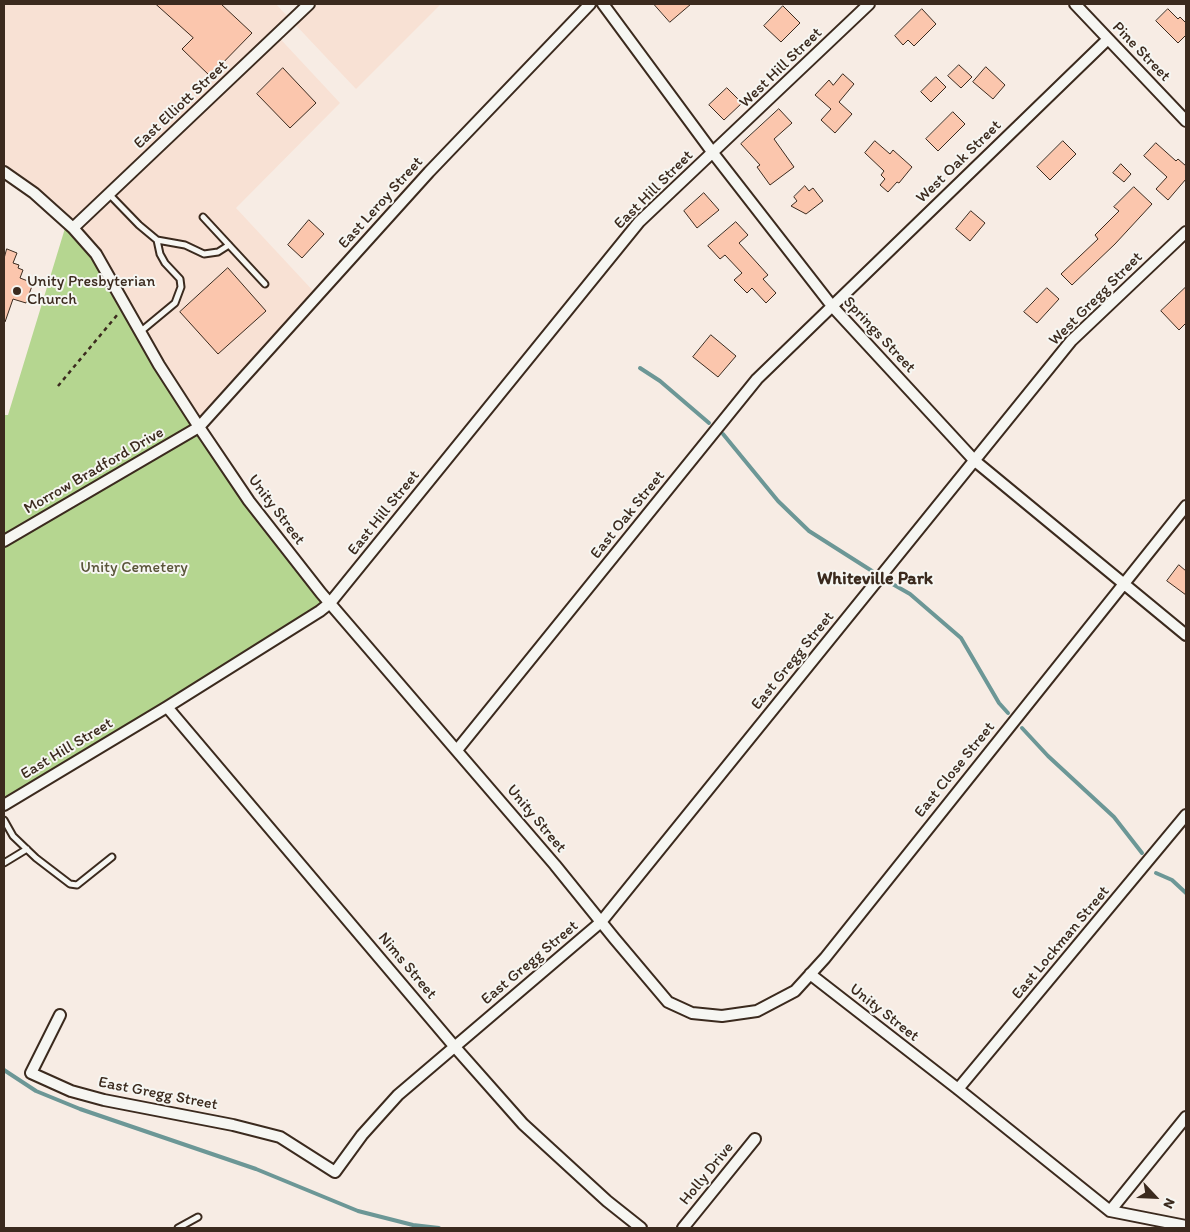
<!DOCTYPE html>
<style>
body{margin:0}
#map{position:relative;width:1190px;height:1232px;overflow:hidden;background:#f7ece4;font-family:Itim,sans-serif}
canvas{display:block}
.frame{position:absolute;inset:0;border:5px solid #3b2a1e;pointer-events:none}
.north{position:absolute;left:1130px;top:1172px;width:50px;height:50px;-webkit-text-stroke:4px #f6f6f2;paint-order:stroke;rotate:115deg;font-size:14px;font-weight:700;line-height:20px;text-align:center;color:#3b2a1e}
.north::after{content:'';display:block;margin:auto;width:18px;height:22px;background:#3b2a1e;clip-path:polygon(50% 0,100% 100%,50% 72%,0 100%)}
</style>
<div id="map">
<canvas width="1190" height="1232"></canvas>
<div class="frame"></div>
<div class="north">N</div>
</div>
<script>
const ctx = document.querySelector('canvas').getContext('2d');
ctx.lineJoin = 'round';
function fill(path, color) { ctx.fillStyle = color; ctx.fill(path, 'evenodd'); }
function stroke(path, color, width, dash) { ctx.strokeStyle = color; ctx.lineWidth = width; ctx.lineCap = dash ? 'butt' : 'round'; ctx.setLineDash(dash || []); ctx.stroke(path); }
function label(font, color, halo, rows, align = 'center') {
  ctx.font = font + ' Itim,sans-serif'; ctx.lineWidth = 4; ctx.setLineDash([]); ctx.textBaseline = 'middle'; ctx.strokeStyle = halo; ctx.fillStyle = color; for (const [text, x, y, turn = 0] of rows) {
    ctx.save(); ctx.translate(x, y); ctx.rotate((+turn || 0) * Math.PI / 180); ctx.textAlign = isNaN(turn) ? turn : align; if (halo) ctx.strokeText(text, 0, 0); ctx.fillText(text, 0, 0); ctx.restore();
  }
}
const built = new Path2D(`
 M4,4H276L287,16L272,30L340,103L236,208L316,294L201,422L66,225L4,175Z
 M306,4H441L356,89L290,19Z`);
const green = new Path2D(`
 M66,225L95,256L155,363L327,603L4,802V415H8Z`);
const stream = new Path2D(`
 M640,368L660,381L709,423
 M723,434L778,501L809,531L872,571
 M889,582L910,594L961,638L999,703L1008,713
 M1022,728L1048,756L1114,817L1142,853
 M1156,873L1172,880L1186,893
 M4,1070L36,1091L80,1109L256,1169L358,1211L413,1225L439,1228`);
const building = new Path2D(`
 M156,4H221L252,33L210,76L182,49L193,38Z
 M654,4H691L670,22Z
 M783,6L800,23L781,42L764,26Z
 M922,9L936,24L914,46L908,40L903,45L895,36Z
 M1168,9L1178,19L1180,17L1186,23V35L1178,43L1156,21Z
 M959,65L972,77L961,88L948,76Z
 M986,67L1005,85L993,99L973,82Z
 M283,68L316,103L290,128L257,94Z
 M843,74L854,84L839,102L852,114L835,133L821,120L831,109L815,95L829,80L833,85Z
 M936,77L946,87L931,102L921,92Z
 M727,88L742,103L724,120L709,105Z
 M779,109L792,123L774,139L794,167L770,185L757,167L760,165L741,144Z
 M953,112L965,124L938,151L926,139Z
 M875,141L890,154L893,150L912,167L899,183L897,182L888,192L880,185L885,179L881,175L884,171L865,153Z
 M1063,141L1076,154L1050,180L1037,167Z
 M1156,143L1176,161L1178,159L1186,166V179L1168,200L1156,189L1167,177L1144,156Z
 M1121,164L1131,174L1124,182L1113,173Z
 M805,186L809,191L813,188L823,201L806,214L791,206L797,201L794,197Z
 M1134,187L1152,204L1115,244L1072,285L1061,274L1098,239L1095,235L1119,211L1114,207Z
 M704,193L719,210L697,228L684,211Z
 M971,211L985,223L970,241L956,229Z
 M309,220L324,234L302,258L288,245Z
 M736,222L748,235L739,243L768,275L763,279L776,293L766,303L752,288L747,293L734,280L742,273L725,255L720,259L708,246Z
 M7,249L17,253L13,263L19,265L18,268L23,270L20,278L33,283L26,303L13,299L5,322L4,321V259Z
 M228,268L266,311L218,354L180,312Z
 M1186,287V323L1179,330L1161,311Z
 M1047,288L1059,299L1037,323L1024,312Z
 M711,335L736,356L718,377L693,357Z
 M1179,565L1186,571V595L1167,581Z`);
const path = new Path2D(`
 M58,386L118,314`);
const service = new Path2D(`
 M109,194L139,225L157,240L160,254L165,263L180,279L181,287L175,303L140,332
 M203,217L265,284
 M157,240L185,245L204,254L218,252L229,245
 M4,820L13,836L36,858L70,884L77,885L112,857
 M4,863L27,849
 M178,1228L198,1217`);
const minor = new Path2D(`
 M603,4L713,153L832,306L975,461L1186,635
 M1075,4L1186,121
 M4,172L34,193L73,228L96,254L159,365L199,427L249,501L321,593L555,865L614,938L668,1002L692,1013L722,1016L757,1011L795,991L825,958L1186,506
 M73,228L309,4
 M4,541L199,427L429,172L590,4
 M167,707L454,1046L523,1124L607,1201L641,1228
 M457,750L757,379L1108,39
 M4,805L167,707L320,611L330,603L639,222L869,4
 M810,974L958,1089L1110,1211L1186,1226
 M60,1015L31,1073L71,1091L104,1100L233,1125L280,1137L335,1172L362,1135L398,1095L601,922L1071,341L1186,232
 M958,1089L1186,815
 M1110,1211L1186,1117
 M683,1228L755,1139`);
const markers = [
 [17,291,5,"#3b2a1e"]
];
const streetNames = [
 ["Pine Street",1141,52,46],
 ["West Hill Street",781,68,-44],
 ["East Elliott Street",181,105,-43],
 ["West Oak Street",959,162,-44],
 ["East Hill Street",654,190,-45],
 ["East Leroy Street",381,203,-48],
 ["West Gregg Street",1096,299,-45],
 ["Springs Street",879,335,47],
 ["Morrow Bradford Drive",94,471,-30],
 ["Unity Street",276,510,53],
 ["East Hill Street",384,513,-51],
 ["East Oak Street",628,515,-51],
 ["East Gregg Street",793,661,-51],
 ["East Hill Street",67,749,-31],
 ["East Close Street",955,770,-51],
 ["Unity Street",536,819,50],
 ["East Lockman Street",1061,943,-50],
 ["East Gregg Street",530,963,-40],
 ["Nims Street",407,966,50],
 ["Unity Street",884,1013,38],
 ["East Gregg Street",158,1094,11],
 ["Holly Drive",707,1174,-51]
];
const poiNames = [
 ["Unity Presbyterian",27,282],
 ["Church",27,300]
];
const parkNames = [
 ["Unity Cemetery",134,568]
];
const neighbourhoodNames = [
 ["Whiteville Park",875,579]
];
fill(built, '#f8e1d4');
fill(green, '#b5d690');
stroke(stream, '#6c9796', 4);
fill(building, '#fbc6ad');
stroke(building, '#3b2a1e', 1);
stroke(service, '#3b2a1e', 9);
stroke(minor, '#3b2a1e', 14);
stroke(path, '#3b2a1e', 2.5, [4, 4]);
stroke(service, '#f6f6f2', 5);
stroke(minor, '#f6f6f2', 10);
for (const [x, y, r, color] of markers) { const dot = new Path2D(); dot.arc(x, y, r, 0, 2 * Math.PI); ctx.fillStyle = color; ctx.fill(dot); stroke(dot, '#f6f6f2', 2); }
label('16px', '#3b2a1e', '#f6f6f2', streetNames);
label('16px', '#3b2a1e', '#f6f6f2', poiNames, 'left');
label('16px', '#5a553a', '#f6f6f2', parkNames);
label('bold 18px', '#3b2a1e', '#f6f6f2', neighbourhoodNames);
</script>
